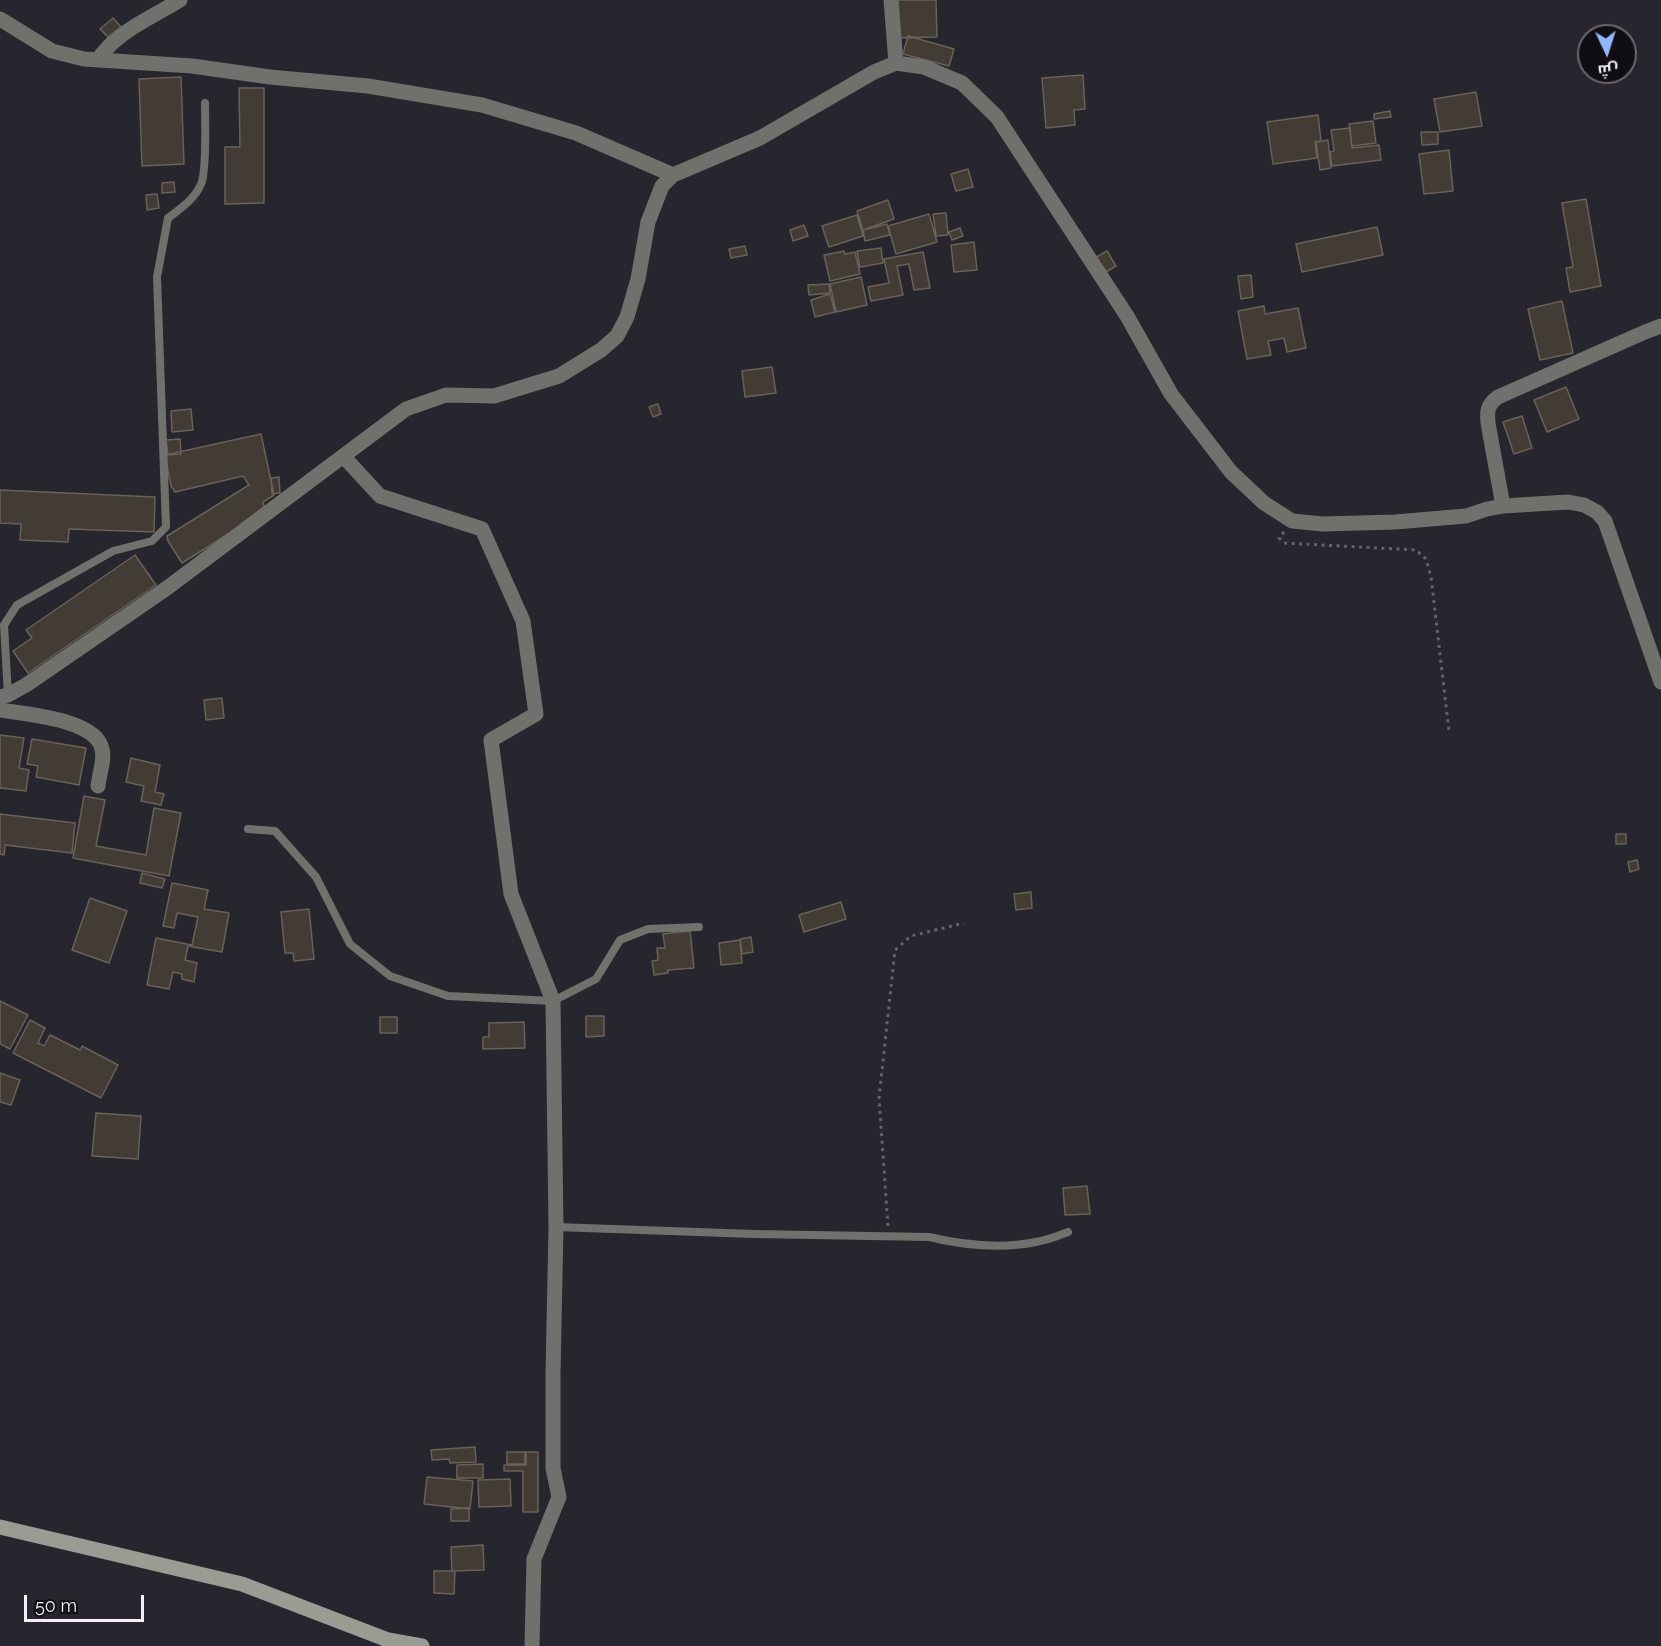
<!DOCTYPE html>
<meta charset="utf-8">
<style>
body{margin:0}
#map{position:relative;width:1661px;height:1646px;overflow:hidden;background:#27252d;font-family:Raleway,Cairo,sans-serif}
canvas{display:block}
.north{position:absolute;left:1577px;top:24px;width:60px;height:60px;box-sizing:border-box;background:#100e12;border:2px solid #6b696e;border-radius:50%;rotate:176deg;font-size:16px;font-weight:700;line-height:24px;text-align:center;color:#f3f1f7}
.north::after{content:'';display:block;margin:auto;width:21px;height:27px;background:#8fb8fd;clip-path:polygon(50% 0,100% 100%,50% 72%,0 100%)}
.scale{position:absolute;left:24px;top:1595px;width:120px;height:27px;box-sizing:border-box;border:3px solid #f3f1f7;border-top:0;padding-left:8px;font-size:18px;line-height:21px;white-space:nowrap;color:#f3f1f7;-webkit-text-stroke:4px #100e12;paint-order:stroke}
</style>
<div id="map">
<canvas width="1661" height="1646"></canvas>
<div class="north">ش</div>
<div class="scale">50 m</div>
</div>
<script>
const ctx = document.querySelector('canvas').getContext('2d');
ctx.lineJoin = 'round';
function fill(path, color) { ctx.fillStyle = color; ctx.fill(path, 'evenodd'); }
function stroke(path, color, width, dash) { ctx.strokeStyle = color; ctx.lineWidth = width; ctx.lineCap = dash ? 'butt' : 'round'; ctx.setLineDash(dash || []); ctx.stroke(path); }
const building = new Path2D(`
 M894,0H936L937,37L895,38Z
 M113,18L121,27L109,38L100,29Z
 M908,36L954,49L949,66L903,54Z
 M1083,75L1085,109L1074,110L1075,125L1046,128L1042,78Z
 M181,77L184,164L142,166L139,79Z
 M239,88H264V203L225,204V147H240Z
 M1476,92L1482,126L1440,132L1434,99Z
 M1390,111L1391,117L1374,119V114Z
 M1318,115L1321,141L1315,142L1317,158L1273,164L1267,122Z
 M1373,121L1376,143L1352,146L1349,124Z
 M1350,128L1352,148L1379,145L1381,160L1332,166L1330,152L1334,151L1331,130Z
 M1421,132H1438V144L1422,145Z
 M1328,140L1331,168L1320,170L1316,142Z
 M1449,150L1453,191L1424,194L1419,154Z
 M968,169L973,187L956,191L951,174Z
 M174,182L175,192L162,193V183Z
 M157,194L159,208L147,210L146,195Z
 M1586,199L1601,286L1570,292L1566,268L1573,267L1562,203Z
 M888,200L894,219L863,230L857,211Z
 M946,213L948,235L936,236L933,214Z
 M929,214L937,242L896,254L888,226Z
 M857,215L863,236L829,247L822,226Z
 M887,224L890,235L865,241L863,230Z
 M804,225L808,236L793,241L790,230Z
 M1377,227L1383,255L1302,272L1296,244Z
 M960,228L963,236L952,240L949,232Z
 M974,242L977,270L954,272L951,245Z
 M745,246L747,255L731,258L729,249Z
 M881,248L883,263L860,267L857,251Z
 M844,251L845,254L855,252L860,274L830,281L824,255Z
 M1107,251L1116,266L1104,273L1095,258Z
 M923,252L930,288L914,290L909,264L897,266L903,295L871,301L868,287L889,283L884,259Z
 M1251,275L1253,297L1241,299L1238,276Z
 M861,277L867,305L836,312L830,284Z
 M829,284L830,293L809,295L808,285Z
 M830,294L835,312L815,317L811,300Z
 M1562,301L1573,353L1540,360L1528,309Z
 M1264,306L1265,314L1298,308L1306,348L1287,352L1284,338L1268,341L1271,355L1247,359L1238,311Z
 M772,367L776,393L745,397L742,371Z
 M1566,387L1579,419L1547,432L1534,400Z
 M658,404L661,414L653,417L649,407Z
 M191,409L193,430L172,432L171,411Z
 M1522,416L1532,448L1514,454L1503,422Z
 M261,434L274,495L263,502L265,511L182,563L168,541L167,536L249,485L243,476L175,492L171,486L165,455Z
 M180,439L181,454L168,455L166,440Z
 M279,477L280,493L272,494L271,478Z
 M0,490L155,497L154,532L69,529L68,542L20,540L21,524L0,523Z
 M135,555L156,585L28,673L13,651L32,638L26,630Z
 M222,698L224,718L206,720L204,700Z
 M0,735L24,738L19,768L29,770L26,791L0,788Z
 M32,739L86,748L79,785L36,777L38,766L27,764Z
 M131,758L160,765L155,792L164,794L161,805L141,801L144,786L126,782Z
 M84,796L105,800L96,846L146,855L154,808L181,813L169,876L73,858Z
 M0,814L75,823L72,853L5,845L4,855L0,854Z
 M1616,834H1626V844H1616Z
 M1637,860L1639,869L1630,872L1628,862Z
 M142,873L165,879L162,888L140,883Z
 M172,883L208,890L204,909L229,913L222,952L188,946L185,960L197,963L194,982L182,979V974L173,972L169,989L147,985L156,938L192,945L198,917L177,913L174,928L163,926Z
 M1031,892L1032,908L1016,910L1014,894Z
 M90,898L127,911L109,963L72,950Z
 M841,902L846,919L804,932L799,915Z
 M309,909L314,959L294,961L293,953H285L281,912Z
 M690,931L694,968L668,970V973L654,975L652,961L658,960L657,948H665L663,934Z
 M751,937L753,952L742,954L740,939Z
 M740,940L742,963L721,965L719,943Z
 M0,1001L28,1015L10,1049L0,1044Z
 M586,1016H604V1036L586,1037Z
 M380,1017H397V1033H380Z
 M30,1020L45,1028L38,1043L44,1046L50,1035L80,1050L82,1046L118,1065L101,1098L13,1053Z
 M524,1022L525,1048L483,1049V1037H489V1023Z
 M0,1073L20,1080L11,1105L0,1102Z
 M96,1113L141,1116L138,1159L92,1156Z
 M1087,1186L1090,1214L1065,1215L1063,1188Z
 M475,1447L476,1462L450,1463L449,1459L432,1460L431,1450Z
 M507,1452H525V1464H507Z
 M526,1452H538V1512H523V1471H504V1465H526Z
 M483,1464V1478H457V1465Z
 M427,1477L473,1481L470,1509L424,1504Z
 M510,1479L511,1506L479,1507L478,1480Z
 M469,1508V1521H451V1509Z
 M483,1545L484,1570L452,1571L451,1547Z
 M434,1571H455L454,1594L434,1593Z`);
const path = new Path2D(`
 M1284,532L1279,538L1284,543L1416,550L1426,559L1431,577L1449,731
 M888,1226L879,1098L895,950L911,936L964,923`);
const lane = new Path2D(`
 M8,695L4,625L17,605L113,551L152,541L166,527L157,277L168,218C180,209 195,199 201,184C207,172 205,119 205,103
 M248,829L275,831L316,877L350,944L390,976L448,996L553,1001L596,979L620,940L648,929L699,927
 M556,1227L754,1234L929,1237C963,1245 1002,1249 1036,1242C1047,1240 1058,1236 1068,1232`);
const street = new Path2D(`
 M891,0L896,63
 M0,19L52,51L84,59L192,66L270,77L368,86L482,105L576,133L673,175
 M98,60C115,32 153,17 180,0
 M344,457L380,496L482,529L523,621L536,714L491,740L511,894L553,1001L556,1227L553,1374V1468L559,1497L534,1559L532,1646
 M1503,506L1488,423C1487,411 1487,405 1498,397L1645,332L1661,326
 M0,697L8,695L26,685L167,588L406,409L446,395L494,396L559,376L601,350L617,336L627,317L638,279L648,222L662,186L673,175L760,138L874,72L896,63L924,67L962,83L997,117L1127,316L1171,394L1231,472L1264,503L1292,521L1323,524L1395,522L1466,516L1487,509L1503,506L1568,502L1584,505L1597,512L1605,521L1661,682
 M0,710C24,714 96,719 102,749C105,759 99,775 98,786`);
const secondary = new Path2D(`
 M0,1527L242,1584L388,1640L389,1646
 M388,1640L422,1646`);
fill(building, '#433c34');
stroke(building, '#686259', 1.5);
stroke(path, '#65636a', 3, [3, 4.5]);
stroke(lane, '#70716c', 8);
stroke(street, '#70716c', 15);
stroke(secondary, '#9a9b93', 15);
</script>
